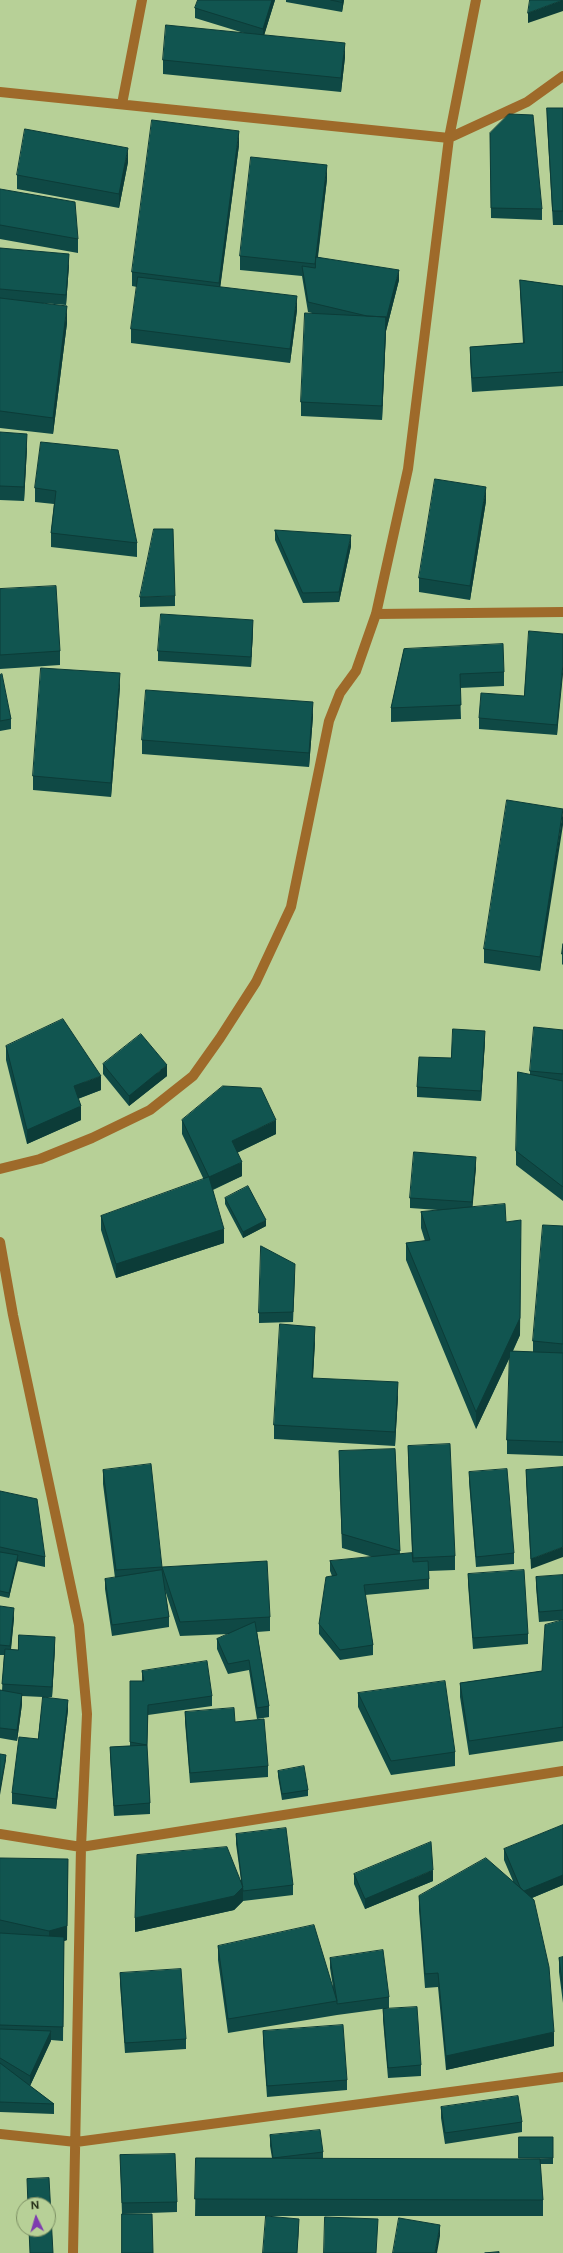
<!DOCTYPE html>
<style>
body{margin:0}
#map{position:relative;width:563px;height:2253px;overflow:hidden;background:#b7d097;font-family:Figtree,sans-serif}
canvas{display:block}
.north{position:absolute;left:16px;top:2197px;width:40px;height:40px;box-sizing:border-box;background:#b7d097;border:1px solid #7d9064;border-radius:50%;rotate:355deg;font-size:11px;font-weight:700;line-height:16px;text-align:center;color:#252f18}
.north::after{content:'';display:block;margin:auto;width:14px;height:18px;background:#7e3baf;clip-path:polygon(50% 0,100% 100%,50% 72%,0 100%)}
</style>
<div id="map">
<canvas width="563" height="2253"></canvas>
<div class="north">N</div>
</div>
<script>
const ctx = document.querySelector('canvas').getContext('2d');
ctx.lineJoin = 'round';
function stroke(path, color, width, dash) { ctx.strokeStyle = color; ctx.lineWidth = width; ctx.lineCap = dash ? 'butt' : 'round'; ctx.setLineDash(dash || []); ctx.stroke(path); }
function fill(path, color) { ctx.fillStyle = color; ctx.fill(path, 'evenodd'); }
const minor = new Path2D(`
 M0,92L449,138L527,102L563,76
 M122,104L142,0
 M376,614L563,612
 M0,1169L40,1159L92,1138L150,1110L193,1076L220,1038L256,982L291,907L329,721L340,693L356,671L376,614L408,469L449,138L476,0
 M0,1242L13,1315L79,1625L87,1714L81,1847L73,2253
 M0,1834L81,1847L563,1771
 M0,2134L76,2142L563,2077`);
const wall = new Path2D(`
 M198,0H275L264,35L345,57L341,92L163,74V60L244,33L195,18V8Z
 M286,0H344L342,12L286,2Z
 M547,108H563V225H553L547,122Z
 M490,133L542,209V220L491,218Z
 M239,145L220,287L297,310L290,363L131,343V329L137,287L132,286V272Z
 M128,162L119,208L17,189V175Z
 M327,179L318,257L399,280L386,331L382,420L301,416V402L312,313L308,312L302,276L240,270V256Z
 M0,189L78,239V253L0,239Z
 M0,248L69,265L66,305L43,303L67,323L53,434L0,428Z
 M520,280L563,286V386L472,392L470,361V347L523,343L520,294Z
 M0,432L27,448L24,501L0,500Z
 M41,442L137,543V557L51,547V533L54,504L35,502V488Z
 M486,501L470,600L419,592V578Z
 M275,530L351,546L339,602L303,603L275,540Z
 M0,589L60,651V665L0,669Z
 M175,596V606L140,607V597Z
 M253,630L251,667L158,661V651Z
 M563,634L557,735L479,729V718L524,696Z
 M404,649L504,672V686L460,688L461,719L391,722V708Z
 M0,675L11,719V729L0,731Z
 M120,687L111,797L33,790V776Z
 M313,716L309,767L142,754V740Z
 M563,809L540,971L484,963V949Z
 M563,944V965L562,964V954Z
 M563,1030V1201L516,1165V1151L530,1074V1071Z
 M485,1041L481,1101L417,1097V1087L451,1058Z
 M6,1046L101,1090L78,1099L81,1120L27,1144L6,1060Z
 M103,1064L167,1076L129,1106L103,1074Z
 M182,1120L276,1134L237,1153L242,1176L213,1190L224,1243L116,1278L101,1230V1216L204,1180L182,1134Z
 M476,1167L472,1207L506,1222L520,1335L513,1351L533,1352V1341L563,1226V1456L507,1454V1440L510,1357L476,1429L406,1260V1243L425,1241L421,1228V1212L438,1210L410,1208V1198Z
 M225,1198L266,1226L243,1238L225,1204Z
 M295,1274L293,1322L259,1323V1313Z
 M315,1341L313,1378L398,1396L395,1446L274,1439V1425Z
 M408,1446L455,1556V1570L429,1571V1589L365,1595L373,1645V1655L340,1660L319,1634V1624L332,1576L330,1571V1561L373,1557L342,1548L339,1465V1451L395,1449L400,1554L412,1553L408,1460Z
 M563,1467L531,1569L526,1480V1470Z
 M103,1470L162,1567L270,1617V1631L257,1632L269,1706V1717L257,1719L249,1670L228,1674L217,1649V1639L229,1634L180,1636L165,1590L169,1617V1627L112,1636L105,1589V1579L115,1578L103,1484Z
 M469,1472L514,1553V1564L476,1567L469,1482Z
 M0,1491L45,1557V1567L17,1561L9,1598L0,1596Z
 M468,1574L528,1634V1644L473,1649L468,1584Z
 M563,1575V1620L539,1622L536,1587V1577Z
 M0,1606L14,1618L11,1650H18L55,1647L52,1697H44L68,1710L56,1809L12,1804V1793L38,1739L43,1697L22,1696V1704L17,1741L0,1738V1690L2,1691L4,1655H0Z
 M563,1620V1741L469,1755L460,1697V1683L542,1671Z
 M142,1671L212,1696V1706L148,1715L147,1749L150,1803V1814L114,1816L110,1757V1747L130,1746V1681H142Z
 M358,1693L455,1752V1766L391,1775L358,1707Z
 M185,1712L235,1722L268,1766V1777L190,1783L185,1722Z
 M278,1771L308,1790V1796L282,1800L278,1776Z
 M563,1825V1885L532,1898L554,2046L446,2070L438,1987L425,1988L419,1910V1896L513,1881L504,1860V1849Z
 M236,1834L293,1885V1895L243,1901L234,1910L135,1932L241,1880L236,1844Z
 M0,1858L67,1940L64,1941L63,2041L51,2040L30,2086L54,2104V2114L0,2112Z
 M354,1874L433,1881L365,1909L354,1884Z
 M218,1946L333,1987L330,1968V1958L389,1997V2008L337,2015L228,2033L218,1960Z
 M563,1957V2003L559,1972V1958Z
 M120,1973L186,2039V2049L125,2053L120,1984Z
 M383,2009L421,2065V2076L388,2078L383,2020Z
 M263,2031L347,2080V2090L267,2097L263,2041Z
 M441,2107L522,2122V2132L445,2144L441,2118Z
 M270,2135L323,2152V2159H519L553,2158V2164H540L543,2200V2216H195L196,2158H272L270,2146Z
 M120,2155L177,2202V2212L122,2214Z`);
const shadedWall = new Path2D(`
 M272,0H275L263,39V29Z
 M342,0H344L342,12Z
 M563,0V11L528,23V13Z
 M345,43V57L341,92V78Z
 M239,131V145L219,297V283Z
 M128,148V162L119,208V194Z
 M327,165V179L315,278V264Z
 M69,254V265L66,305V295Z
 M399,270V280L386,331L382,420V406L386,317Z
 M297,296V310L290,363V349Z
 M67,306V323L53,434V418Z
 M27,434V448L24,501V487Z
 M486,487V501L470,600V586Z
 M351,535V546L339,602V592Z
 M253,620V630L251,667V657Z
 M563,664V674L557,735V725Z
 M120,673V687L111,797V783Z
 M313,702V716L309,767V753Z
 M563,811V825L540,971V957Z
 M485,1031V1041L481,1101V1091Z
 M167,1065V1076L129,1106V1096Z
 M101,1076V1090L74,1100V1086Z
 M81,1106V1120L27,1144V1130Z
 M276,1120V1134L232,1155V1141Z
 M476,1157V1167L472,1213V1202Z
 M242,1162V1176L209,1191V1177Z
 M266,1220V1226L243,1238V1232Z
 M224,1229V1243L116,1278V1264Z
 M521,1237L520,1335L476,1429V1412Z
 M315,1327V1341L312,1392V1378Z
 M398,1382V1396L395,1446V1432Z
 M563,1547V1557L531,1569V1559Z
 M18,1555V1561L9,1598V1593Z
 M14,1608V1618L10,1656V1646Z
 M55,1637V1647L52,1697V1687Z
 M22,1694V1704L17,1741V1730Z
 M68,1700V1710L56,1809V1799Z
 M6,1755V1760L0,1795V1789Z
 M68,1859L67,1940L64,1941L63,2041L64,1941L49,1945V1931Z
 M433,1870V1881L365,1909V1899Z
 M563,1875V1885L522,1902V1892Z
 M243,1887V1901L234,1910L135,1932V1918Z
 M51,2031V2041L30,2086V2076Z
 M554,2032V2046L446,2070V2056Z
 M299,2219V2229L297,2253Z
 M440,2225V2236L437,2253H435Z`);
const building = new Path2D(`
 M198,0H272L263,29L195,8Z
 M331,0H342V2Z
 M530,0H563L528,13Z
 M166,25L345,43L341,78L163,60Z
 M547,108H563V211H553Z
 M509,114L533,115L542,209L491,208L490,133Z
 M152,120L239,131L219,283L132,272Z
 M25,129L128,148L119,194L17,175Z
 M251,157L327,165L315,264L240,256Z
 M0,189L75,202L78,239L0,225Z
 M0,248L69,254L66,295L0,289Z
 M316,257L399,270L386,320V317L367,316L308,302L302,266L315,268Z
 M138,277L297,296L290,349L131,329Z
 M520,280L563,286V372L472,378L470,347L524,343Z
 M0,298L67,306L53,418L0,411Z
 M305,313L386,317L382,406L301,402Z
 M0,432L27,434L24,487L0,486Z
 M41,442L118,450L137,543L51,533L56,491L35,488Z
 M435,479L486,487L470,586L419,578Z
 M154,529H173L175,596L140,597Z
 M275,530L351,535L339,592L303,593Z
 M56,586L60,651L0,655V589Z
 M161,614L253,620L251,657L158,651Z
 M529,631L563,634V664L557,725L479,718L481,693L524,696Z
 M503,644L504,672L460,674L461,705L391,708L404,649Z
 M41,668L120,673L111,783L33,776Z
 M2,674L11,719L0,721V675Z
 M146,690L313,702L309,753L142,740Z
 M507,800L563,809L540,957L484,949Z
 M563,944V954H562Z
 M63,1019L101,1076L74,1086L81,1106L27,1130L6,1046Z
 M534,1027L563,1030V1074L530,1071Z
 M453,1029L485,1031L481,1091L417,1087L419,1057L451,1058Z
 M141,1034L167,1065L129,1096L103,1064Z
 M518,1072L563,1081V1187L516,1151Z
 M223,1086L261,1088L276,1120L232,1141L242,1162L209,1177L182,1120Z
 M414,1152L476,1157L472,1202L410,1198Z
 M209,1177L224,1229L116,1264L101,1216Z
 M248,1186L266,1220L243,1232L225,1198Z
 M505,1204L506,1222L521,1220L520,1318L476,1412L406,1243L430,1240L421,1212Z
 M543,1225L563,1226V1344L533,1341Z
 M261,1246L295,1264L293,1312L259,1313Z
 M280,1324L315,1327L312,1378L398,1382L395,1432L274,1425Z
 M510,1351L563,1353V1442L507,1440Z
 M450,1444L455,1556L413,1558L408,1446Z
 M395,1449L400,1551L342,1534L339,1451Z
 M151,1464L162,1567L267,1561L270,1617L180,1622L162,1567L116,1570L103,1470Z
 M563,1467V1547L531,1559L526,1470Z
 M507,1469L514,1553L476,1557L469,1472Z
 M0,1491L37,1499L45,1557L0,1547Z
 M0,1552L18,1555L9,1593L0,1591Z
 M412,1553L413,1562L428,1561L429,1579L364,1585L373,1645L340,1650L319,1624L326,1577L337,1575L330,1561Z
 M162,1570L169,1617L112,1625L105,1579Z
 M524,1570L528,1634L473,1638L468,1574Z
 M563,1575V1610L539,1612L536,1577Z
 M0,1606L14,1608L10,1646L0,1645Z
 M563,1620V1727L469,1741L460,1683L542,1671L545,1625Z
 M255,1622L269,1706L257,1708L249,1660L228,1664L217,1639Z
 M19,1635L55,1637L52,1687L2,1684L5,1649L18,1650Z
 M207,1661L212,1696L148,1705L147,1745L150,1803L114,1806L110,1747L147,1745L130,1742V1681H144L142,1671Z
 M445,1681L455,1752L391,1761L358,1693Z
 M0,1690L22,1694L17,1730L0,1728Z
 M43,1697L68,1700L56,1799L12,1793L19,1737L38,1739Z
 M234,1708L235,1722L264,1719L268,1766L190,1773L185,1712Z
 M0,1754L6,1755L0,1789Z
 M304,1766L308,1790L282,1794L278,1771Z
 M563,1825V1875L524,1891L520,1887L504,1849Z
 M286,1828L293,1885L243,1891L236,1834Z
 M431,1842L433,1870L365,1899L354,1874Z
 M227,1847L243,1887L234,1896L135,1918L137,1855Z
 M0,1858L68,1859L67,1926L49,1931L0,1920Z
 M486,1858L534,1900L549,1967L554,2032L446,2056L438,1973L425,1974L419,1896Z
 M314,1925L337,2001L228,2019L218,1946Z
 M0,1933L64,1937L63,2027L0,2025Z
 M383,1950L389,1997L337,2004V2001L330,1958Z
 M563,1957V1989L559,1958Z
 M181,1969L186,2039L125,2043L120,1973Z
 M417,2007L421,2065L388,2068L383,2009Z
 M343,2025L347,2080L267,2086L263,2031Z
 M0,2029L51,2031L30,2076L0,2058Z
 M0,2063L54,2104L0,2102Z
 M518,2096L522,2122L445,2133L441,2107Z
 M320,2130L323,2152L273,2158L270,2135Z
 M519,2137H553V2158H519Z
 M175,2154L177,2202L122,2203L120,2155Z
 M196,2158L540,2159L543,2200L195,2199Z
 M49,2178L53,2253H30L29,2229H48V2205H28L27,2179Z
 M122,2214H152L153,2253H122Z
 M266,2216L299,2219L297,2253H263Z
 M325,2217L378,2219L376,2253H324Z
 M399,2218L440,2225L435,2253H393Z
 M499,2252V2253H485Z`);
stroke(minor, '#9e6a2a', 10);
fill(wall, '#0f4945');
fill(shadedWall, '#0c3c38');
fill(building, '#115550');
stroke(building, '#0c3c38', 1);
</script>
